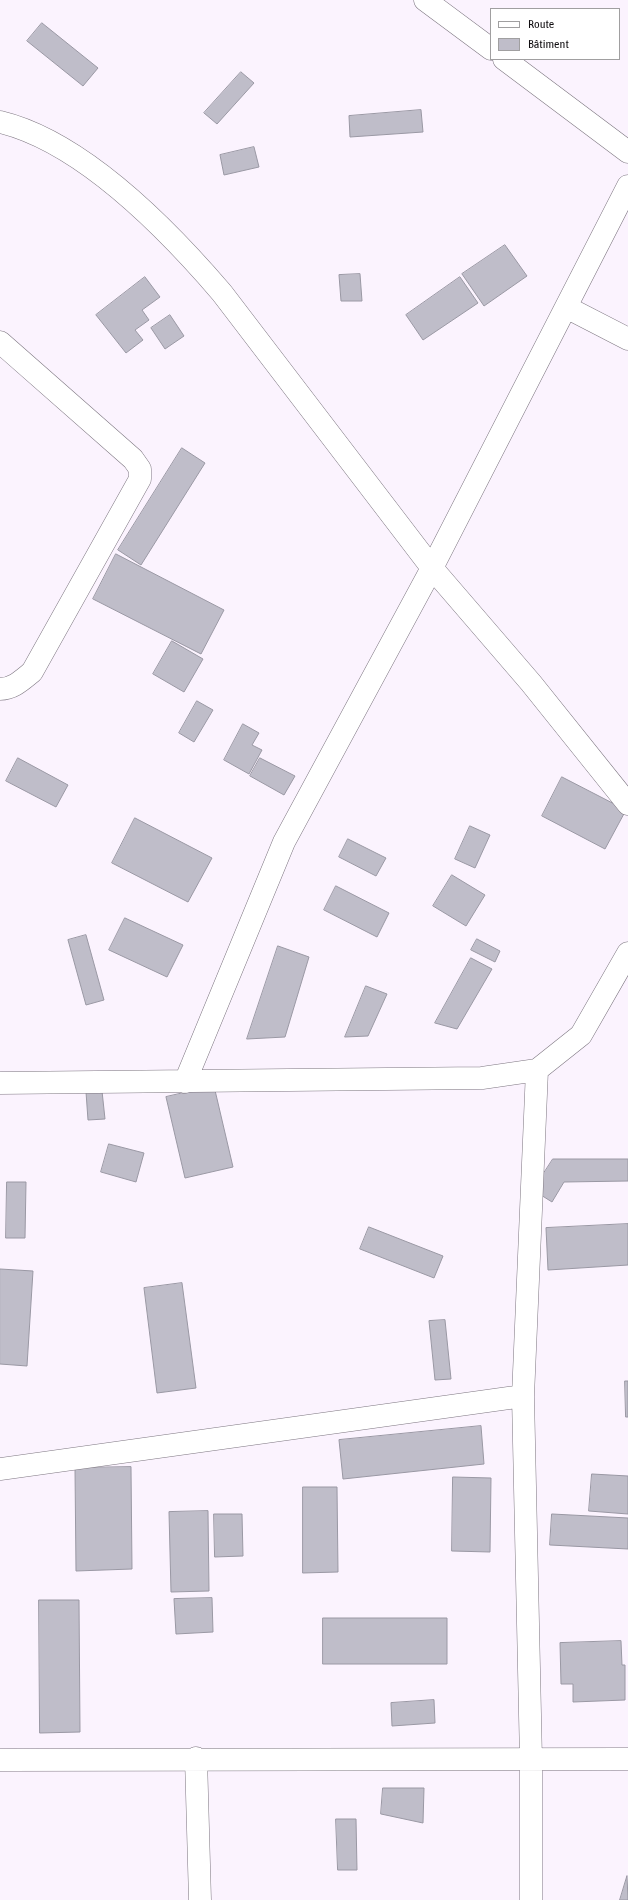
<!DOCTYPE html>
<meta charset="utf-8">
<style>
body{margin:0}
#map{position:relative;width:628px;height:1900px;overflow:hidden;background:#fbf3fe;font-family:"Asap Condensed",sans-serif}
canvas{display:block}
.legend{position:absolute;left:490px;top:8px;width:130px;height:52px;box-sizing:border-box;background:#fff;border:1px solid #a09fa0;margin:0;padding:5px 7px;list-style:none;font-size:12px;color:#110e11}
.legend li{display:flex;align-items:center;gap:8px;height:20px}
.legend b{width:20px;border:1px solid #a09fa0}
</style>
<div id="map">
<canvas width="628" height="1900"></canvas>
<ul class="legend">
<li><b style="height:5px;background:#fff"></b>Route</li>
<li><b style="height:11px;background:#bfbdc9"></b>Bâtiment</li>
</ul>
</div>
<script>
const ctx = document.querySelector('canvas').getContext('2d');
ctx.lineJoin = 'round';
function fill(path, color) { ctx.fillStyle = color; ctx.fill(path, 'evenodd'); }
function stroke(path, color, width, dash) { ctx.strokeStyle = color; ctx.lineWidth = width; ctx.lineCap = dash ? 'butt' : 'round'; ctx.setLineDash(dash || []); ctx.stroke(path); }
const building = new Path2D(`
 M42,23L98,68L83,86L27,41Z
 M241,72L254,83L217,124L204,113Z
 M421,110L423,132L350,137L349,116Z
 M254,147L259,167L224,175L220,155Z
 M505,245L527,276L484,306L462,274Z
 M360,274L362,301H341L339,275Z
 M145,277L160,297L142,310L149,320L135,330L143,340L126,353L96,315Z
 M460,277L478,303L423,340L406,315Z
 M170,315L184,336L165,349L151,328Z
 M182,448L205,463L141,565L118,550Z
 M116,554L224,610L201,654L93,599Z
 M172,641L203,659L184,692L153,674Z
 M197,701L213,710L194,742L179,733Z
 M243,724L259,733L252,745L262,750L249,774L224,760Z
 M18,758L68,785L56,807L6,781Z
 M260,758L295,776L284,795L250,776Z
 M562,777L626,810L605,849L542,816Z
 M135,818L212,858L188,902L112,863Z
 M470,826L490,835L475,868L455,859Z
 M348,839L386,858L376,876L339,857Z
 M452,875L485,895L466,926L433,906Z
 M336,886L389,913L377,937L324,910Z
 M125,918L183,945L167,977L109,950Z
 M86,935L104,1000L86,1005L68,940Z
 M477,939L500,951L495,962L471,950Z
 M278,946L309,957L285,1037L247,1039Z
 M471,958L492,969L457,1029L435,1023Z
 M366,986L387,994L368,1036L345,1037Z
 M214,1086L233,1167L185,1178L166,1097Z
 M102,1091L105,1119L88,1120L86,1092Z
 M109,1144L144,1153L136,1182L101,1172Z
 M553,1159H628V1181L564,1182L552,1202L533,1190Z
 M7,1182H26L25,1238H6Z
 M628,1224V1265L548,1270L546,1228Z
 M369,1227L443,1256L434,1278L360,1249Z
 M0,1269L33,1271L27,1366L0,1364Z
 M182,1283L196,1388L157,1393L144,1288Z
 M445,1320L451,1379L435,1380L429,1321Z
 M625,1381H628V1417H626Z
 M481,1426L484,1464L343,1479L339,1440Z
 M131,1467L132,1569L76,1571L75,1468Z
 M592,1474L628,1476V1514L589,1511Z
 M453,1477L491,1478L490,1552L452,1551Z
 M303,1487H337L338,1572L303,1573Z
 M208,1511L209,1591L171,1592L169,1512Z
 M214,1514H242L243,1556L215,1557Z
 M552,1514L628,1518V1549L550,1545Z
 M212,1598L213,1632L176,1634L174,1599Z
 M39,1600H79L80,1732L40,1733Z
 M323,1618H447V1664H323Z
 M621,1641L622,1665H625V1700L573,1702V1684H561L560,1643Z
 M434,1700L435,1723L392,1726L391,1703Z
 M383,1788H424L423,1823L381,1814Z
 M336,1819H356L357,1870H338Z
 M627,1876L628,1900H620Z`);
const street = new Path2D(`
 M425,0L491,49
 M504,59L628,152
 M0,122C83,142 168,230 222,293L432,568L531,683L628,804
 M566,307L628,339
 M0,342L133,459L140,469V479L32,672C22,680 13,689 0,689
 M185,1082L284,842L432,568L628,186
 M0,1083L482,1078L537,1070L581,1035L628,953
 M0,1469L523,1396
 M196,1758L200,1900
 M0,1760L628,1759
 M531,1900V1760L523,1396L537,1070`);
fill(building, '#bfbdc9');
stroke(building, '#9a98a4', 1);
stroke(street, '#7d7680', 23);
stroke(street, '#fff', 22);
</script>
